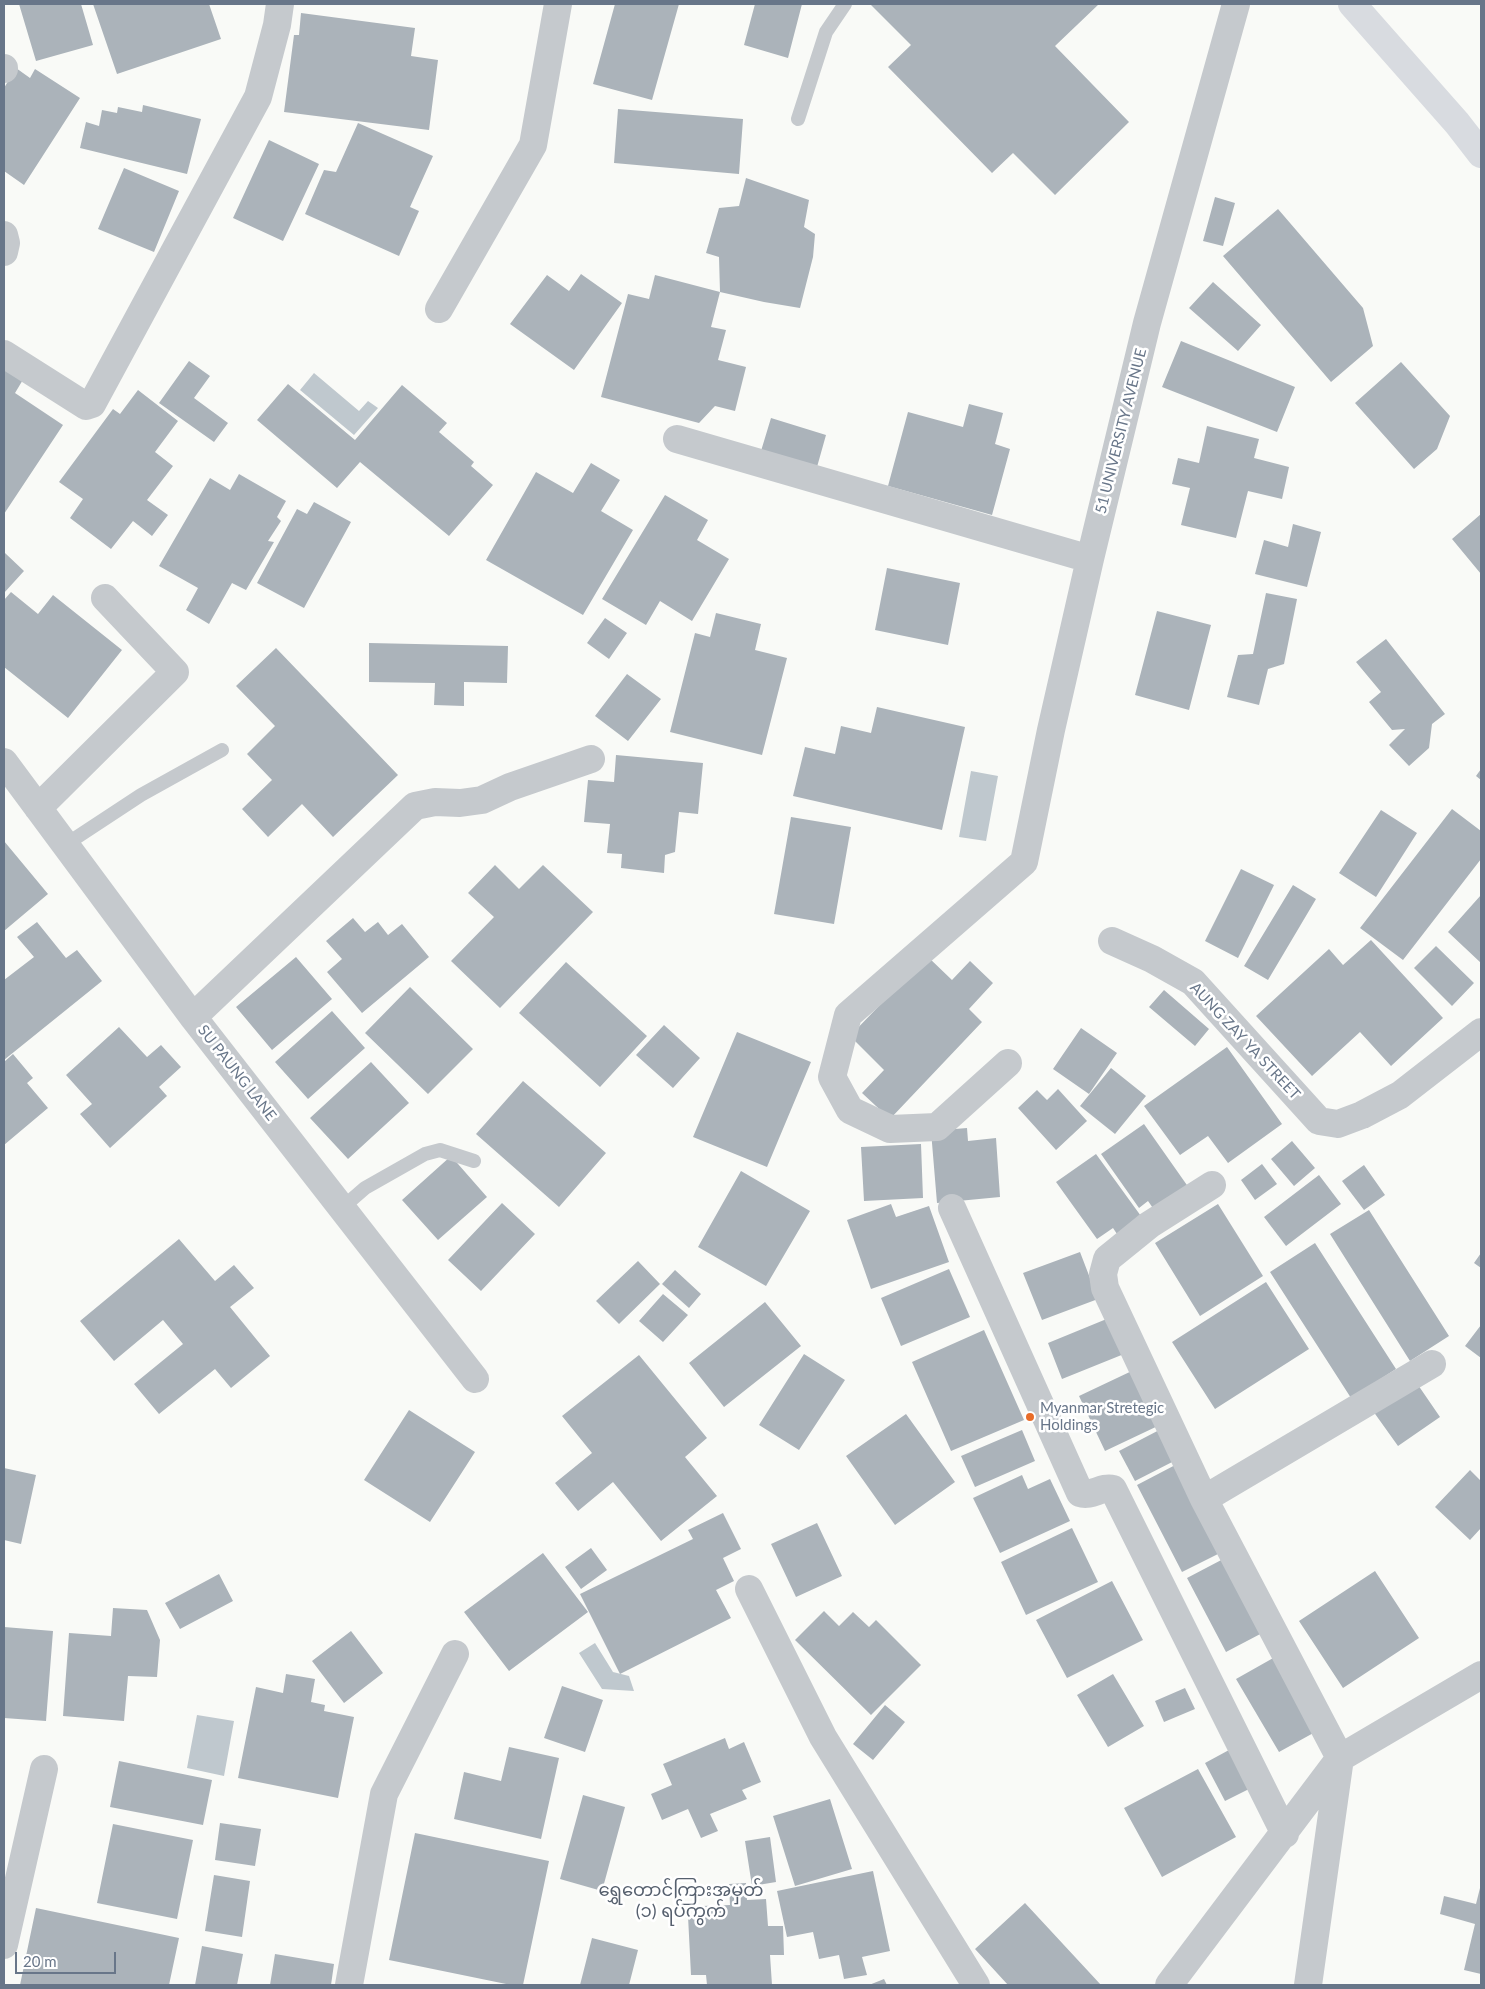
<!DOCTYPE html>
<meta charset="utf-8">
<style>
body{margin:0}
#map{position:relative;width:1485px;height:1989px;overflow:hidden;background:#f9faf7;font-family:Lato,sans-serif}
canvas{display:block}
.frame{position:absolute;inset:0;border:5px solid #687689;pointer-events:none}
.scale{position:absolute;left:15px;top:1952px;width:101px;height:22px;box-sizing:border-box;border:2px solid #687689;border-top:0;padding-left:6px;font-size:15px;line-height:18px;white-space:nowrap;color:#687689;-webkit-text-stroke:4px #fff;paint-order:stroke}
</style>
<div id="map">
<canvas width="1485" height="1989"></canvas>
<div class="frame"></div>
<div class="scale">20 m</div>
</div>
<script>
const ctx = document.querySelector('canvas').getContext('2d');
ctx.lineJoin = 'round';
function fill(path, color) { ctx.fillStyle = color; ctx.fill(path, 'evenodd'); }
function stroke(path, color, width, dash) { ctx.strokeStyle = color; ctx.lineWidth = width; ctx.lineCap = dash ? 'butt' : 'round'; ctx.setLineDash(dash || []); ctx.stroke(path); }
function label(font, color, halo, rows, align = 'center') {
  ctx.font = font + ' Lato,"Noto Sans Myanmar",sans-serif'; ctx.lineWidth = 5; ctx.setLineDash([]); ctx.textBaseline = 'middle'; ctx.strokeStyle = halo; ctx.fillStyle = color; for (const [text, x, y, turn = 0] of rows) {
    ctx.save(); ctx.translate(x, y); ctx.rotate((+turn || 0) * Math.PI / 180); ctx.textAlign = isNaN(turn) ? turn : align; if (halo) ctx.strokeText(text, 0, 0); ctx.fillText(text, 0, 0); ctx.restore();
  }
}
const water = new Path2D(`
 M314,373L359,411L368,401L378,408L354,435L300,390Z
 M971,771L998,776L986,841L959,837Z
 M595,1643L613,1672L629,1676L634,1691L602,1689L579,1653Z
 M197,1715L234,1721L224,1776L187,1768Z`);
const building = new Path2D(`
 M19,4H81L93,45L36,61Z
 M93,4H209L221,39L117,74Z
 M615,4H679L652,100L593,84Z
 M755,4H802L788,58L744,45Z
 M870,4H1099L1055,46L1129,122L1055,195L1013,153L992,173L888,67L911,45Z
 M301,13L415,28L411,56L438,60L429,130L284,112L294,35H299Z
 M16,68L30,78L35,69L80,98L24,185L4,171V88Z
 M143,105L201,119L187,174L80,148L86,122L99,126L102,110L117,113L118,107L142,112Z
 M618,109L743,119L739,174L614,163Z
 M358,123L433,156L410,207L419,211L399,256L305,214L324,170L336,172Z
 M269,140L319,164L283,241L233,218Z
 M124,168L179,191L154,252L98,229Z
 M746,178L809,200L804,227L815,234L813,257L800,308L764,302L720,292L719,257L706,253L719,208L739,206Z
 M1215,197L1235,203L1223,246L1203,241Z
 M1278,209L1363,308L1373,346L1331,382L1223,256Z
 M581,274L622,303L574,370L510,324L547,275L569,291Z
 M655,275L720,292L711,327L726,330L718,360L746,367L735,411L715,406L699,423L601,397L628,294L649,299Z
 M1213,282L1261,325L1238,351L1189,308Z
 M1181,341L1295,387L1277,432L1162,387Z
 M189,361L210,376L194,398L228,423L214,442L159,403Z
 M1401,362L1450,416L1437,449L1414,469L1355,403Z
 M4,366L24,378L15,393L63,425L4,514Z
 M288,384L355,440L402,385L447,423L439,432L474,462L471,466L493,485L449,536L360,462L337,488L257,420Z
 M138,390L178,421L155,452L173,466L147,500L168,515L152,536L133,521L111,549L70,518L83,499L59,482L113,409L120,414Z
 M969,404L1003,413L995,444L1010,449L992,515L888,486L908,412L963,427Z
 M771,418L826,435L817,467L761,451Z
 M1207,426L1259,439L1254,458L1289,467L1282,499L1248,491L1236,538L1181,525L1190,488L1172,484L1178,458L1199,463Z
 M591,463L620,480L601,511L633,530L583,615L486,560L536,472L573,493Z
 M239,474L286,501L277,517L281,521L268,541L274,542L246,590L232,583L209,624L186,610L198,588L159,566L210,478L230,490Z
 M665,495L708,520L697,540L729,559L692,621L660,601L646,625L602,599Z
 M314,502L351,522L304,608L257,583L297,509L307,514Z
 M1481,514V574L1452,539Z
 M1293,524L1321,532L1307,587L1255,574L1264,540L1288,547Z
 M5,553L24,571L4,593V554Z
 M887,568L960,583L948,645L875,630Z
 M11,592L38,614L53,595L122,650L68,718L4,667V600Z
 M1266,593L1297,599L1284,664L1268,669L1259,705L1227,697L1238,655L1253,654Z
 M1157,611L1211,625L1189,710L1135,695Z
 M716,613L761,624L755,650L787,658L762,755L670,732L695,633L710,637Z
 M605,618L627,633L609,659L587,643Z
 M1386,639L1445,714L1432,724L1429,748L1409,766L1389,745L1405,729L1392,730L1369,702L1381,692L1356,662Z
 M369,643L508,646L507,683L464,682V706L434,705L435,683L369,682Z
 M276,648L398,775L333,837L302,804L268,837L242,809L272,780L247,754L275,726L236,686Z
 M627,674L661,699L628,741L595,716Z
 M877,707L965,727L942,830L793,796L805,747L835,754L841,726L871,733Z
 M616,755L703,763L698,814L679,812L675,852L665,855L664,873L621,868L622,854L607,853L610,824L584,822L588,780L614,782Z
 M1481,769V780L1476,776Z
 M1452,809L1481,831V859L1403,960L1360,928Z
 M1381,810L1417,833L1376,897L1339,873Z
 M791,817L851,827L834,924L774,914Z
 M4,841L48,894L4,931Z
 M495,865L519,889L543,865L593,912L500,1008L451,961L494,917L468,893Z
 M1241,869L1274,885L1238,958L1205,941Z
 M1293,885L1316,899L1268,980L1244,966Z
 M1481,895V963L1448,932Z
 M353,918L365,932L378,922L388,935L402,924L429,957L362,1013L327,972L342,959L326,941Z
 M37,922L66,958L77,950L102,981L4,1060V980L34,957L17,937Z
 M1371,940L1443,1018L1391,1066L1360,1032L1312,1076L1256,1016L1329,949L1343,965Z
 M1436,946L1474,983L1452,1006L1414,968Z
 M927,956L952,980L970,961L993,983L969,1009L982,1022L890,1119L862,1093L884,1070L850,1036Z
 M296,957L332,999L272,1050L236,1007Z
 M566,962L647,1036L600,1087L519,1013Z
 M410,987L473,1049L428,1094L365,1033Z
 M1164,990L1209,1029L1195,1046L1149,1007Z
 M332,1011L365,1048L308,1099L275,1062Z
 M664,1025L700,1058L673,1088L636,1055Z
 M119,1027L147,1057L161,1045L181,1067L159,1087L167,1096L110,1148L80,1114L92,1104L66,1075Z
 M1081,1028L1117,1053L1089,1094L1053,1069Z
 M737,1032L811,1062L767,1167L693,1137Z
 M1227,1047L1282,1124L1228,1163L1208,1136L1180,1155L1144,1106Z
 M13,1054L33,1078L27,1083L48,1108L4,1145V1062Z
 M371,1062L409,1103L348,1159L310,1118Z
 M1111,1068L1146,1096L1115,1134L1080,1106Z
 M523,1081L606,1153L559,1207L476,1134Z
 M1058,1089L1087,1121L1056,1150L1018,1108L1037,1090L1047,1100Z
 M1144,1124L1189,1188L1155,1211L1148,1201L1139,1208L1101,1154Z
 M967,1128L968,1141L996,1138L1000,1197L937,1203L931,1131Z
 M1292,1141L1315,1168L1294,1186L1271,1159Z
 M921,1144L923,1198L864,1201L861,1147Z
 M1096,1154L1146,1223L1121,1240L1113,1228L1097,1239L1056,1182Z
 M451,1156L487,1197L438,1240L402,1200Z
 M1262,1164L1277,1184L1255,1200L1241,1180Z
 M1364,1165L1385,1195L1364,1210L1342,1181Z
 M741,1171L810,1211L766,1286L698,1247Z
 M1319,1175L1341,1204L1286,1246L1264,1217Z
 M502,1203L535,1234L481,1291L448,1260Z
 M891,1204L896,1217L929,1206L949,1262L871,1289L847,1220Z
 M1218,1204L1263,1276L1200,1316L1155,1243Z
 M1369,1210L1449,1336L1410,1361L1330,1234Z
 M179,1239L215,1281L234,1265L254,1288L230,1307L270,1356L231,1388L215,1369L159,1414L134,1384L183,1344L163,1320L114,1361L80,1321Z
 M1315,1243L1396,1369L1351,1398L1270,1272Z
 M1080,1252L1098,1299L1042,1320L1023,1273Z
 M1481,1253V1268L1474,1263Z
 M638,1261L660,1284L619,1324L596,1301Z
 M949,1269L970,1317L901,1346L881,1298Z
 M675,1270L701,1294L689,1308L662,1284Z
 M1266,1282L1309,1349L1215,1409L1172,1342Z
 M663,1294L688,1315L663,1342L639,1321Z
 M765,1302L801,1346L724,1407L689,1363Z
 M1109,1318L1124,1354L1062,1379L1048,1343Z
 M1481,1325V1358L1465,1346Z
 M984,1330L1024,1420L951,1451L912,1362Z
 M804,1354L845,1380L799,1450L759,1425Z
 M639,1355L707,1438L685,1457L717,1496L661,1541L613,1482L578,1511L555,1483L592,1453L562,1416Z
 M1136,1369L1162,1424L1105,1451L1079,1396Z
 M1416,1382L1440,1417L1398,1446L1373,1411Z
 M409,1410L475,1452L430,1522L364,1480Z
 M906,1414L955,1482L895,1525L846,1456Z
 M1165,1427L1180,1458L1135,1481L1119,1451Z
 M1022,1430L1035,1461L975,1487L961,1456Z
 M1181,1462L1226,1550L1182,1572L1137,1485Z
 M4,1468L36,1475L21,1544L4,1540Z
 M1470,1470L1481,1481V1528L1470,1540L1435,1507Z
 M1022,1475L1028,1489L1050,1479L1070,1521L1000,1553L973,1498Z
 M723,1513L741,1549L723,1558L734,1581L716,1590L731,1618L620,1674L580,1594L693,1539L688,1530Z
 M817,1523L842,1576L796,1597L771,1544Z
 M1072,1528L1098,1582L1026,1615L1001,1562Z
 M591,1548L607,1570L581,1589L565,1567Z
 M543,1553L588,1612L509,1671L464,1612Z
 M1227,1557L1266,1631L1226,1652L1187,1578Z
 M1375,1571L1419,1638L1343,1688L1299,1621Z
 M219,1574L233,1601L180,1629L165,1603Z
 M1112,1581L1143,1640L1067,1678L1036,1620Z
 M113,1608L147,1610L160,1640L157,1677L128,1676L124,1721L63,1716L69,1633L111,1636Z
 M824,1611L839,1626L853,1612L869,1627L876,1620L921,1665L871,1715L795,1640Z
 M4,1627L53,1631L46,1721L4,1718Z
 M351,1631L383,1673L344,1703L312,1661Z
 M1275,1657L1317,1731L1279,1752L1236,1679Z
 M286,1674L315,1679L311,1702L325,1705L324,1711L354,1717L338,1798L238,1778L256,1687L283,1693Z
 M1113,1674L1144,1726L1108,1747L1077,1695Z
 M562,1686L603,1700L585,1752L544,1738Z
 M1185,1688L1195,1709L1164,1722L1155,1701Z
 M885,1705L905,1722L873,1760L853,1744Z
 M725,1738L729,1749L744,1742L761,1782L742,1790L747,1799L710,1814L718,1831L701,1838L688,1809L662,1820L651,1794L672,1785L663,1764Z
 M509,1747L559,1758L541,1839L454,1819L464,1772L501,1781Z
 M1229,1750L1249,1789L1225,1801L1205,1763Z
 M119,1761L212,1780L203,1825L110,1807Z
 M1198,1769L1236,1837L1162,1877L1124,1808Z
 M583,1795L625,1807L602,1891L560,1879Z
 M830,1799L852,1869L795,1886L773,1816Z
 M220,1823L261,1829L255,1866L215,1860Z
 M113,1824L193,1840L177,1919L97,1903Z
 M415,1833L549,1861L523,1985H511L389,1960Z
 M770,1837L776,1882L752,1886L745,1841Z
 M873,1871L890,1951L862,1957L867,1975L844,1979L839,1955L819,1959L813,1932L787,1937L777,1891Z
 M214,1875L250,1881L242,1937L205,1931Z
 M746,1883L747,1900L766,1899L768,1926H783L784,1955H770L772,1985H707L706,1975H691L688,1916H702V1906L730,1905L729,1884Z
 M1481,1884V1974L1464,1970L1475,1924L1440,1914L1444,1896L1476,1904Z
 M1025,1903L1101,1985H1008L975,1949Z
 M36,1908L179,1938L169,1985H20Z
 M592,1938L638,1950L629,1985H580Z
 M202,1946L243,1954L237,1985H195Z
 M275,1954L334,1964L331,1985H270Z
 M884,1979L887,1985H869Z`);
const lane = new Path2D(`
 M798,119L826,32L845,4
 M65,845L141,795L222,750
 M342,1208L365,1188L425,1154L440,1150L474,1161`);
const street = new Path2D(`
 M4,68V69
 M4,235L6,243L4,252
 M439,309L533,145L558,4
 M4,354L86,406L92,404L258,97L277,25L280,4
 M677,439L1090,559
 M4,762L193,1017L475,1379
 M38,808L175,672L105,598
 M1112,941L1152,959L1193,982L1319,1121L1338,1124L1362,1115L1400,1095L1481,1032
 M193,1017L415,806L435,802L460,803L482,800L510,787L591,759
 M1008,1063L937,1127L890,1129L850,1110L832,1077L848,1015L1024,862L1051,730L1090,559L1147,323L1236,4
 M952,1208L1080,1493C1091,1497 1102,1486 1113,1489L1285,1834
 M1204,1499L1105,1288L1103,1274L1107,1259L1149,1225L1212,1185
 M749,1589L823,1737L976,1985
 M4,1945L44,1769
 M349,1985L384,1794L455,1654
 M1169,1985L1340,1758L1481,1675
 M1308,1985L1340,1758L1204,1499L1432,1364`);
const primary = new Path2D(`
 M1352,4L1457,123L1481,154`);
const markers = [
 [1030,1417,5,"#e86d29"]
];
const streetNames = [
 ["51 UNIVERSITY AVENUE",1121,431,-76],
 ["AUNG ZAY YA STREET",1245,1041,47],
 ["SU PAUNG LANE",237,1073,52]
];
const poiNames = [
 ["Myanmar Stretegic",1040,1408],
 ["Holdings",1040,1425]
];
const quarterNames = [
 ["ရွှေတောင်ကြားအမှတ်",681,1890],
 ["(၁) ရပ်ကွက်",681,1911]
];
fill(water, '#bfc8ce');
fill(building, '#abb3ba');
stroke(lane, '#c5c9cd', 14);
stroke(street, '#c5c9cd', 28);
stroke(primary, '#d8dbe0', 28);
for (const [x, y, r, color] of markers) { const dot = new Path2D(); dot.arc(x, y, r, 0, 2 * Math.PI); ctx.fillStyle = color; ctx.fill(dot); stroke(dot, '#fff', 2); }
label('15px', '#687689', '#fff', streetNames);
label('15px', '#687689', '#fff', poiNames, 'left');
label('18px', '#56606e', '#fff', quarterNames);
</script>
